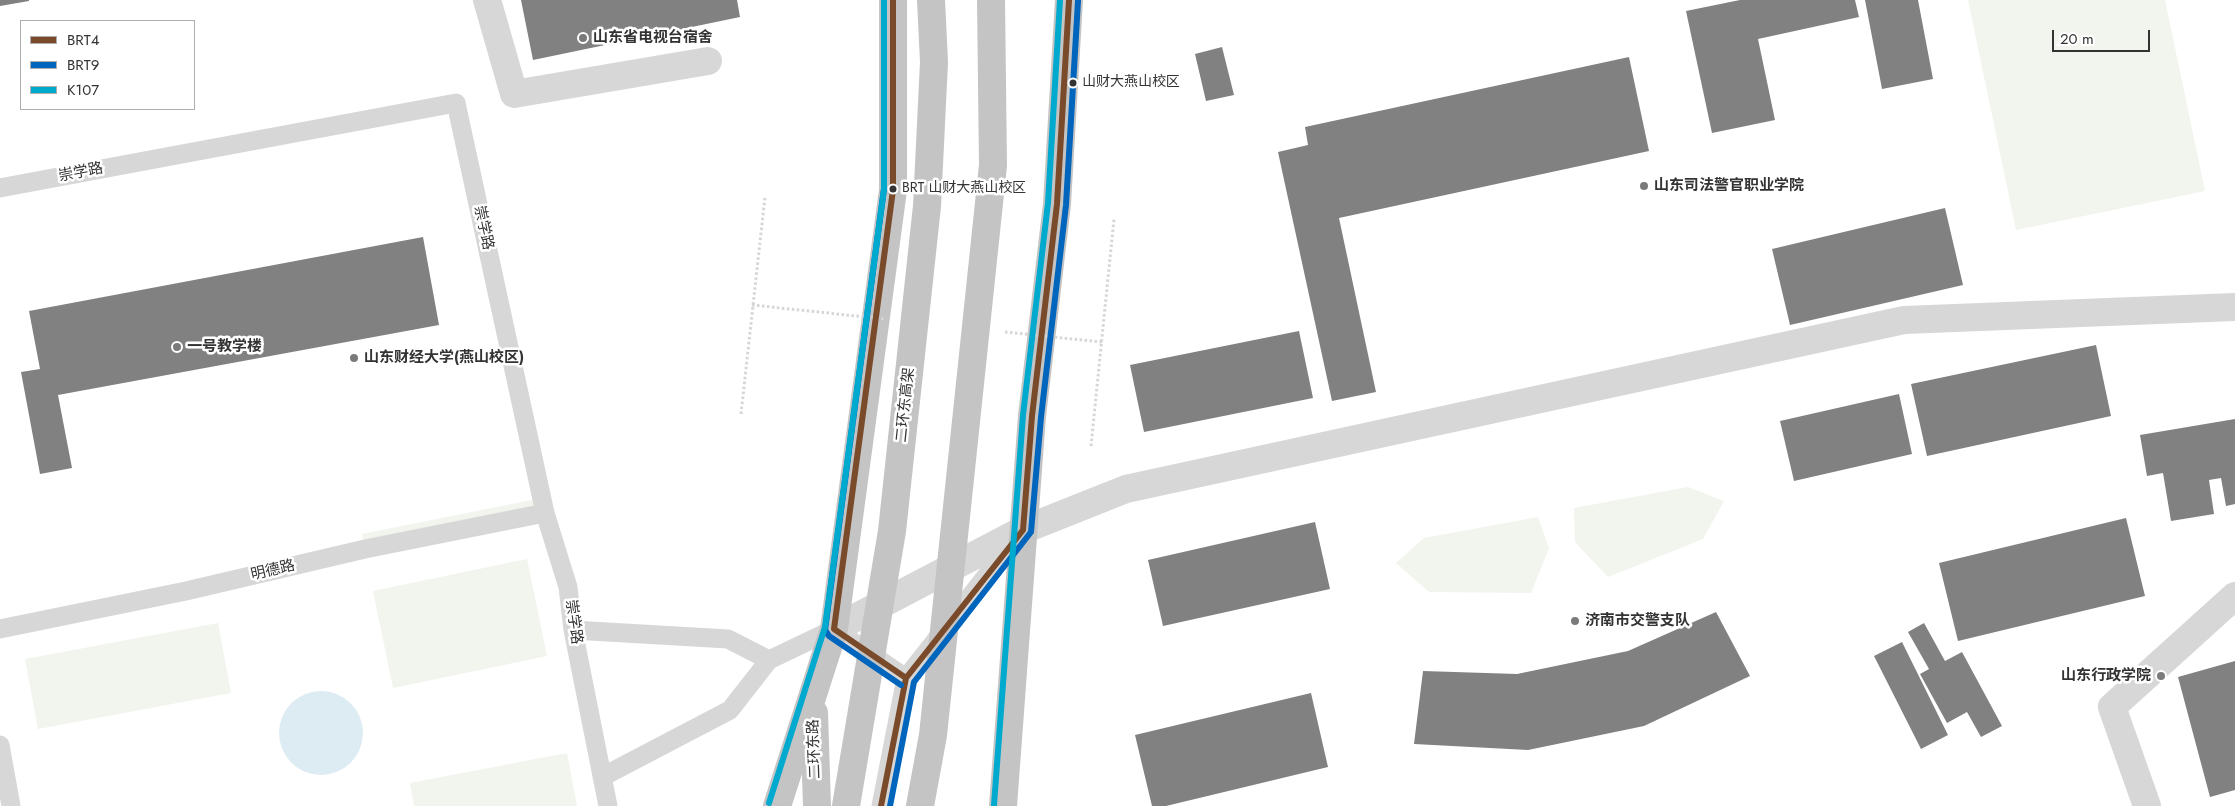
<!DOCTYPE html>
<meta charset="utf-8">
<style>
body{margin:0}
#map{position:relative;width:2235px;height:806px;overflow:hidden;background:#fff;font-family:Jost,sans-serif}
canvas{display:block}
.legend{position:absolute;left:20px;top:20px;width:175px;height:90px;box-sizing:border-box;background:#fff;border:1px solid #adadad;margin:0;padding:6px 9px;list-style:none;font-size:15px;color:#333}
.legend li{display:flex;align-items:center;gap:10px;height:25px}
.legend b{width:25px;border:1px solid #adadad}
.scale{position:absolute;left:2052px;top:30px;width:98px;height:22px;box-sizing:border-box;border:2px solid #333;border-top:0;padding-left:6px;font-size:15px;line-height:18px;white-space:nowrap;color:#333;-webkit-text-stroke:4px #fff;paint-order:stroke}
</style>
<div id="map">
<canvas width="2235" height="806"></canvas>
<ul class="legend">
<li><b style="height:6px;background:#7a4b2a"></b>BRT4</li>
<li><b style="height:6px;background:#0065bd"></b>BRT9</li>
<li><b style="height:6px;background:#00a9ce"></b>K107</li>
</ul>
<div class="scale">20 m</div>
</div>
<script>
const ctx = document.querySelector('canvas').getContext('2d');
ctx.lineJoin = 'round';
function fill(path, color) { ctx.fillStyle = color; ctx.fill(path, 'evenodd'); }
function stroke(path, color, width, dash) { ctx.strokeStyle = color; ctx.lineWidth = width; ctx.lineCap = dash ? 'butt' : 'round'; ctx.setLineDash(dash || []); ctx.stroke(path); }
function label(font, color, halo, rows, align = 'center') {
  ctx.font = font + ' Jost,"Noto Sans SC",sans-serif'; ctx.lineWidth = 5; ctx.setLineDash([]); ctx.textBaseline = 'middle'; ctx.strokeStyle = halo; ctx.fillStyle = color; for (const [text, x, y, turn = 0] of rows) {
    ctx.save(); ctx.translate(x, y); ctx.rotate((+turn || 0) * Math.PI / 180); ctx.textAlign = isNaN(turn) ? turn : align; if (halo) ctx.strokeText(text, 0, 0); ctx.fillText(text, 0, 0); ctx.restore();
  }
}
const green = new Path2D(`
 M1968,0H2165L2205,191L2016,230Z
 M1688,487L1724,501L1703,539L1608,577L1575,542L1574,508Z
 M542,498L545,513L365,549L362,534Z
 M1538,517L1549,548L1531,593L1429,592L1396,563L1424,538Z
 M527,559L547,656L393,688L373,591Z
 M218,623L231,693L38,729L25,659Z
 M567,753L577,806H414L410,783Z`);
const water = new Path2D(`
 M279 733a42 42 0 1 1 84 0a42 42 0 1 1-84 0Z`);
const building = new Path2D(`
 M0,0H29V1L0,6Z
 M521,0H737L740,17L533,60Z
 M1740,0H1855L1859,17L1758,39L1775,120L1712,133L1686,11Z
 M1865,0H1918L1933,79L1882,89Z
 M1222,47L1234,95L1206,101L1195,54Z
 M1629,57L1649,151L1339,218L1376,392L1332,401L1278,152L1308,145L1305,127Z
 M1945,208L1963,285L1790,325L1772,249Z
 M423,237L439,325L58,395L72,468L40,474L21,372L40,369L29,311Z
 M1299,331L1313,398L1144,432L1130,365Z
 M2096,345L2111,416L1927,456L1911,384Z
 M1899,394L1912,454L1794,481L1780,421Z
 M2235,419V504L2226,506L2221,478L2209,480L2214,514L2171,521L2163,473L2147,476L2140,435Z
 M2126,518L2145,596L1958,641L1939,563Z
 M1315,522L1330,589L1163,626L1148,560Z
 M1716,612L1750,676L1644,726L1528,750L1414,744L1423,671L1517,674L1628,651Z
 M1924,623L1945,661L1962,652L2002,726L1981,737L1967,712L1947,723L1920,674L1929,669L1908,632Z
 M1902,642L1948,735L1921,749L1874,656Z
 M2235,661V790L2210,797L2178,677Z
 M1311,693L1328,767L1166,806H1152L1135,735Z`);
const path = new Path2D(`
 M741,414L765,197
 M1091,446L1114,219`);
const lane = new Path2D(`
 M0,188L456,103L545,513L568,587L573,630L608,806
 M0,629L186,591L365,549L545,513
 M573,630L728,639L769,660L730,710L602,777
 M769,660L834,629L906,678
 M0,745L11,806
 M881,806L906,678L1017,537`);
const street = new Path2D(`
 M487,0L514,94L708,61
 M834,629L1023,530L1126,489L1904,320L2235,307
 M2147,806L2112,707L2235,596`);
const highway = new Path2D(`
 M814,713L817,806
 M777,806L834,629L893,190V0
 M1003,806L1032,416L1057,204L1069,0`);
const pathBridge = new Path2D(`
 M752,305L885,319
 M1005,332L1102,342`);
const highwayBridge = new Path2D(`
 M846,806L892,531L927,206L934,62L931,0
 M920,806L933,735L993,165L991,0`);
const bus1 = new Path2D(`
 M893,0V190L834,629L906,678
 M881,806L906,678L1023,530L1032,416L1057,204L1069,0`);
const bus2 = new Path2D(`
 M884,0V189L825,630L829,636L901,685
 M890,806L914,682L1031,532L1041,417L1066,205L1078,1`);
const bus3 = new Path2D(`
 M769,803L825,627L884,189V0
 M994,805L1023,415L1048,203L1060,0`);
const markers = [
 [583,38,5,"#7a7a7a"],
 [1073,83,4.5,"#333"],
 [1644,186,5,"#7a7a7a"],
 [893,189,4.5,"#333"],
 [177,347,5,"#7a7a7a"],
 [354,358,5,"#7a7a7a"],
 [1575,621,5,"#7a7a7a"],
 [2161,676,5,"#7a7a7a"]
];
const busNames = [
 ["山财大燕山校区",1082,83],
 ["BRT 山财大燕山校区",902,189]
];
const poiNames = [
 ["山东省电视台宿舍",593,38],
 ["山东司法警官职业学院",1654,186],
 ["一号教学楼",187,347],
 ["山东财经大学(燕山校区)",364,358],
 ["济南市交警支队",1585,621],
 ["山东行政学院",2151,676,"right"]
];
const streetNames = [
 ["崇学路",81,173,-11],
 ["崇学路",483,228,78],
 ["二环东高架",906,405,-84],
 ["明德路",273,571,-13],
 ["崇学路",573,622,82],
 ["二环东路",815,749,-92]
];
fill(green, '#f1f5ed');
fill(water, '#ddebf3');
fill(building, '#818181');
stroke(path, '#d6d6d6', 3, [2.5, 2.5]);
stroke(lane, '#d7d7d7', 19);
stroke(street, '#d7d7d7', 28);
stroke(highway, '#c4c4c4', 28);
stroke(pathBridge, '#d6d6d6', 3, [2.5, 2.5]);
stroke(highwayBridge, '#c4c4c4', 28);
stroke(bus1, '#7a4b2a', 6);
stroke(bus2, '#0065bd', 6);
stroke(bus3, '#00a9ce', 6);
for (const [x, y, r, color] of markers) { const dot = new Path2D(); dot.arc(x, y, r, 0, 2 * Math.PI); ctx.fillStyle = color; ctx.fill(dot); stroke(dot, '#fff', 2); }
label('14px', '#333', '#fff', busNames, 'left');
label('bold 15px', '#333', '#fff', poiNames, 'left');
label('15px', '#333', '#fff', streetNames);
</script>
